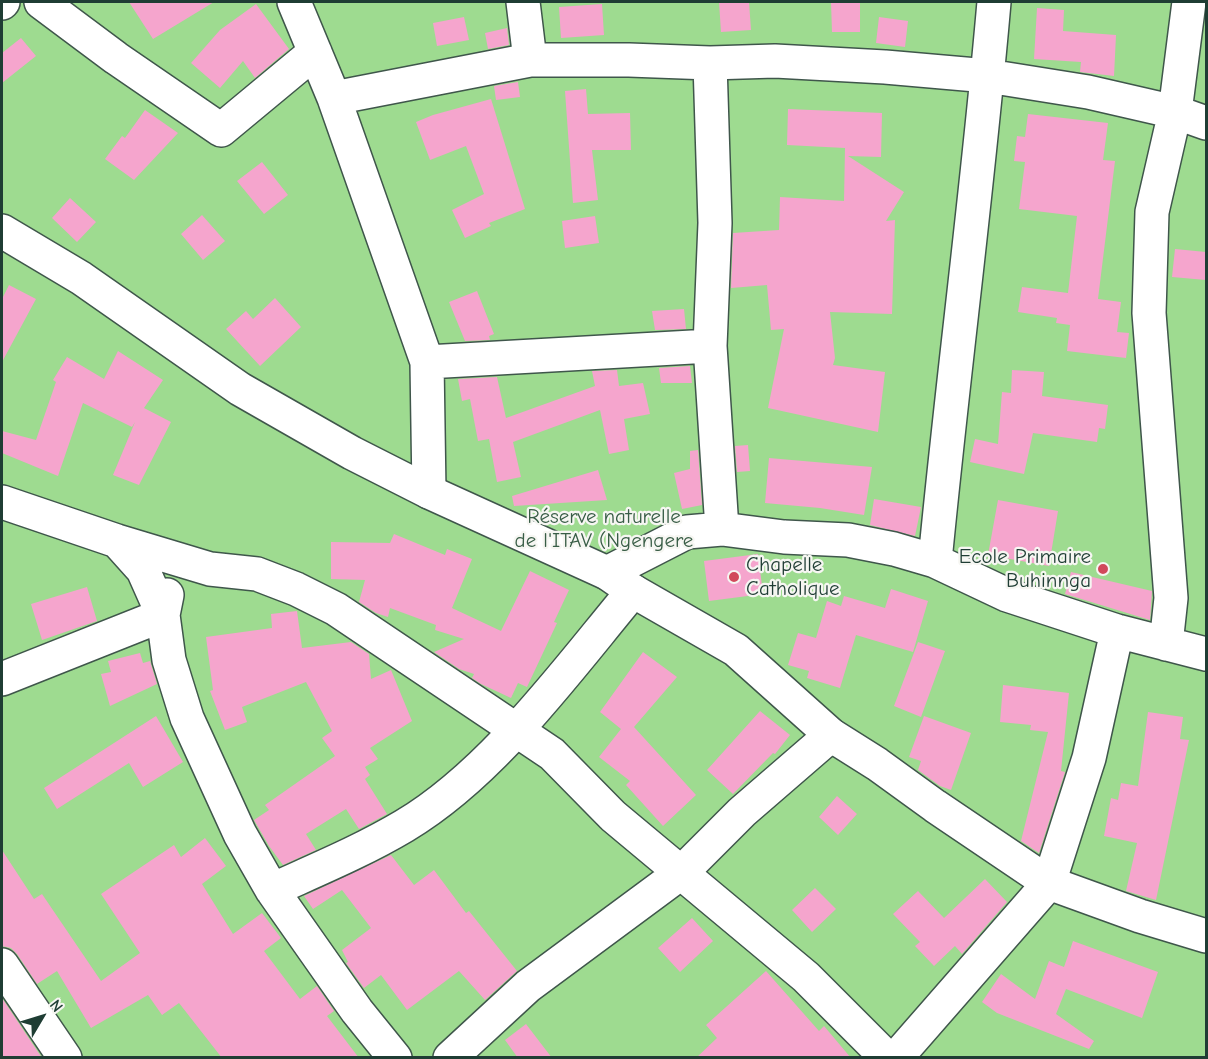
<!DOCTYPE html>
<meta charset="utf-8">
<style>
body{margin:0}
#map{position:relative;width:1208px;height:1059px;overflow:hidden;background:#f3e4ce;font-family:"Comic Neue",sans-serif}
canvas{display:block}
.frame{position:absolute;inset:0;border:3px solid #1f3d34;pointer-events:none}
.north{position:absolute;left:12px;top:987px;width:60px;height:60px;-webkit-text-stroke:4px #f6f6f2;paint-order:stroke;rotate:52deg;font-size:16px;font-weight:700;line-height:24px;text-align:center;color:#1f3d34}
.north::after{content:'';display:block;margin:auto;width:21px;height:27px;background:#1f3d34;clip-path:polygon(50% 0,100% 100%,50% 72%,0 100%)}
</style>
<div id="map">
<canvas width="1208" height="1059"></canvas>
<div class="frame"></div>
<div class="north">N</div>
</div>
<script>
const ctx = document.querySelector('canvas').getContext('2d');
ctx.lineJoin = 'round';
function fill(path, color) { ctx.fillStyle = color; ctx.fill(path, 'evenodd'); }
function stroke(path, color, width, dash) { ctx.strokeStyle = color; ctx.lineWidth = width; ctx.lineCap = dash ? 'butt' : 'round'; ctx.setLineDash(dash || []); ctx.stroke(path); }
function label(font, color, halo, rows, align = 'center') {
  ctx.font = font + ' "Comic Neue",sans-serif'; ctx.lineWidth = 4.5; ctx.setLineDash([]); ctx.textBaseline = 'middle'; ctx.strokeStyle = halo; ctx.fillStyle = color; for (const [text, x, y, turn = 0] of rows) {
    ctx.save(); ctx.translate(x, y); ctx.rotate((+turn || 0) * Math.PI / 180); ctx.textAlign = isNaN(turn) ? turn : align; if (halo) ctx.strokeText(text, 0, 0); ctx.fillText(text, 0, 0); ctx.restore();
  }
}
const green = new Path2D(`
 M2,2H1206V1057H2Z`);
const building = new Path2D(`
 M129,2H214L153,39Z
 M719,2H749L751,30L721,32Z
 M831,2H860V32H832Z
 M256,4L289,49L255,78L243,61L220,88L191,63L220,30Z
 M602,4L604,35L561,38L559,7Z
 M1037,8L1064,10L1063,31L1116,35L1114,76L1080,72L1081,62L1034,59Z
 M464,17L469,40L437,46L433,23Z
 M879,17L908,21L905,47L876,43Z
 M507,28L509,45L488,49L485,33Z
 M21,38L36,56L2,83V53Z
 M518,82L520,97L496,100L494,86Z
 M586,89L588,114L630,113L631,150H592L598,200L573,203L565,91Z
 M491,99L525,209L489,223L491,226L465,238L452,210L484,194L466,146L430,160L416,122L433,115Z
 M788,109L882,113L881,157L848,156L904,192L886,221L895,220L892,314L830,312L835,358L833,365L885,372L878,432L768,408L784,329L771,330L767,285L731,288L733,233L779,230L780,197L844,201L845,148L787,145Z
 M145,110L178,133L134,180L105,159L122,136L125,138Z
 M1028,114L1108,123L1103,160L1115,161L1098,299L1121,302L1117,332L1129,333L1126,358L1067,351L1070,325L1056,323L1057,318L1018,312L1022,287L1068,293L1077,216L1019,209L1025,162L1014,161L1017,136L1025,137Z
 M262,162L288,195L264,214L237,181Z
 M70,198L96,222L77,242L52,218Z
 M202,215L225,241L203,260L181,234Z
 M595,216L599,243L565,248L562,221Z
 M1175,249L1206,252V280L1172,277Z
 M9,285L36,299L2,362V299Z
 M477,291L494,334L489,336L490,340L465,341L449,302Z
 M275,298L301,327L260,366L226,329L246,311L253,319Z
 M684,309L686,329L655,330L652,311Z
 M118,351L163,380L144,408L171,422L139,485L113,475L135,422L132,427L83,403L58,476L2,453V431L36,440L56,382L53,380L67,357L104,379Z
 M690,366L692,383H661L659,368Z
 M617,370L619,386L643,383L650,414L624,419L629,450L609,454L600,410L513,442L521,477L497,482L489,439L478,441L470,399L462,401L458,379L497,377L506,418L595,386L592,371Z
 M1012,370L1044,372L1042,396L1108,405L1105,429L1099,428L1097,442L1033,433L1024,474L970,462L975,439L998,444L1002,392L1011,393Z
 M748,445L750,471L737,472L735,446Z
 M698,450L702,505L682,509L674,473L690,469V451Z
 M769,458L872,467L864,515L820,508L765,503Z
 M598,470L607,500L514,506L512,496Z
 M874,499L921,507L915,536L870,525Z
 M998,500L1058,511L1049,566L988,555Z
 M394,534L445,555L447,549L472,559L452,608L501,631L530,571L569,590L554,622L557,623L527,687L518,683L511,698L481,684L472,678L474,674L459,669L434,652L464,639L435,630L436,625L390,608L388,617L376,613L359,602L365,580L331,579V542L390,543Z
 M758,554L763,594L709,601L704,561Z
 M1071,572L1152,591L1150,620L1065,594Z
 M87,587L97,621L42,640L31,604Z
 M891,589L928,601L913,652L856,635L840,688L807,678L809,671L788,665L798,633L816,638L827,601L841,606L844,596L885,608Z
 M297,611L302,648L351,642L369,654L371,679L391,670L412,721L370,748L378,759L365,767L370,775L365,779L387,814L359,829L346,809L306,834L316,850L283,865L269,846L254,820L269,810L265,805L335,756L322,738L332,731L306,682L242,707L247,722L225,730L210,691L213,690L206,637L272,628L271,614Z
 M918,642L945,651L921,717L894,706Z
 M643,652L677,677L634,727L696,795L663,826L626,785L630,781L599,757L621,729L600,712Z
 M140,653L143,663L150,661L157,684L110,706L101,674L111,672L108,661Z
 M1003,685L1069,693L1061,771L1065,772L1039,853L1021,841L1048,732L1030,730L1031,725L1000,722Z
 M760,711L790,735L775,754L773,753L733,794L707,770Z
 M1148,712L1183,717L1180,739L1189,740L1156,900L1126,891L1137,843L1104,836L1111,798L1118,800L1121,783L1138,786Z
 M156,716L183,762L143,787L129,763L57,809L44,788Z
 M924,716L971,733L951,790L940,786L918,770L921,761L909,757Z
 M837,796L857,814L838,835L819,817Z
 M205,838L226,866L202,884L233,934L262,913L281,938L264,951L300,999L317,986L334,1011L327,1016L359,1058H222L179,1003L162,1015L148,995L91,1028L57,971L37,984L17,954L11,948L2,946V850L34,899L42,894L101,981L140,953L101,894L174,845L181,857Z
 M391,855L414,885L434,870L466,913L469,911L517,971L485,1000L459,971L407,1010L381,975L364,988L346,963L348,962L342,950L371,928L342,890L313,909L304,896Z
 M985,879L1007,902L962,954L955,946L934,966L915,946L920,942L893,914L918,891L944,918Z
 M815,888L836,909L812,932L792,910Z
 M692,918L713,941L680,972L658,948Z
 M1073,941L1158,972L1142,1018L1066,989L1056,1014L1094,1041L1089,1049L997,1013L982,1002L1001,974L1035,999L1049,961L1064,967Z
 M766,971L819,1031L824,1026L851,1058H696L717,1038L706,1025Z
 M2,998L42,1058H2Z
 M526,1024L552,1058H518L505,1040Z`);
const street = new Path2D(`
 M41,2L116,58L221,130L315,52
 M294,2L334,98L427,362L429,492
 M523,2L530,60
 M2,3L3,2
 M710,63L715,223L710,346L722,529
 M334,98L530,60H629L710,63L775,61L885,67L988,76L1088,92L1175,112L1206,123
 M427,362L710,346
 M2,502L117,541L210,569L257,574L296,589L336,609L552,754L613,816L806,977L887,1058
 M117,541L143,570L163,615L169,660L187,718L240,834L272,890L357,1011L395,1058
 M935,561C953,374 978,188 994,2
 M607,573L687,532L722,529L784,537L848,540L894,549L935,561L1007,595L1117,631L1206,654
 M1166,644L1171,598L1149,313L1152,212L1175,112L1189,2
 M2,679L163,615L167,595
 M272,890C316,870 362,851 404,826C493,773 567,670 633,591
 M450,1058L528,986L682,872L742,812L831,735
 M896,1058L1049,883L1089,758L1117,631`);
const secondary = new Path2D(`
 M2,231L81,278L240,389L352,453L429,492L607,573L633,591L736,650L831,735L877,764L935,806L1049,883L1140,916L1206,936
 M2,965L65,1058`);
const markers = [
 [1103,569,6,"#d1495b"],
 [734,577,6,"#d1495b"]
];
const parkNames = [
 ["Réserve naturelle",604,517],
 ["de l'ITAV (Ngengere",604,541]
];
const poiNames = [
 ["Ecole Primaire",1091,557],
 ["Buhinnga",1091,581],
 ["Chapelle",746,565,"left"],
 ["Catholique",746,589,"left"]
];
fill(green, '#9edb90');
fill(building, '#f5a5cd');
stroke(street, '#3f564b', 36);
stroke(secondary, '#3f564b', 36);
stroke(street, '#fff', 33);
stroke(secondary, '#fff', 33);
for (const [x, y, r, color] of markers) { const dot = new Path2D(); dot.arc(x, y, r, 0, 2 * Math.PI); ctx.fillStyle = color; ctx.fill(dot); stroke(dot, '#f6f6f2', 2); }
label('21px', '#385d46', '#f6f6f2', parkNames);
label('21px', '#1f3d34', '#f6f6f2', poiNames, 'right');
</script>
